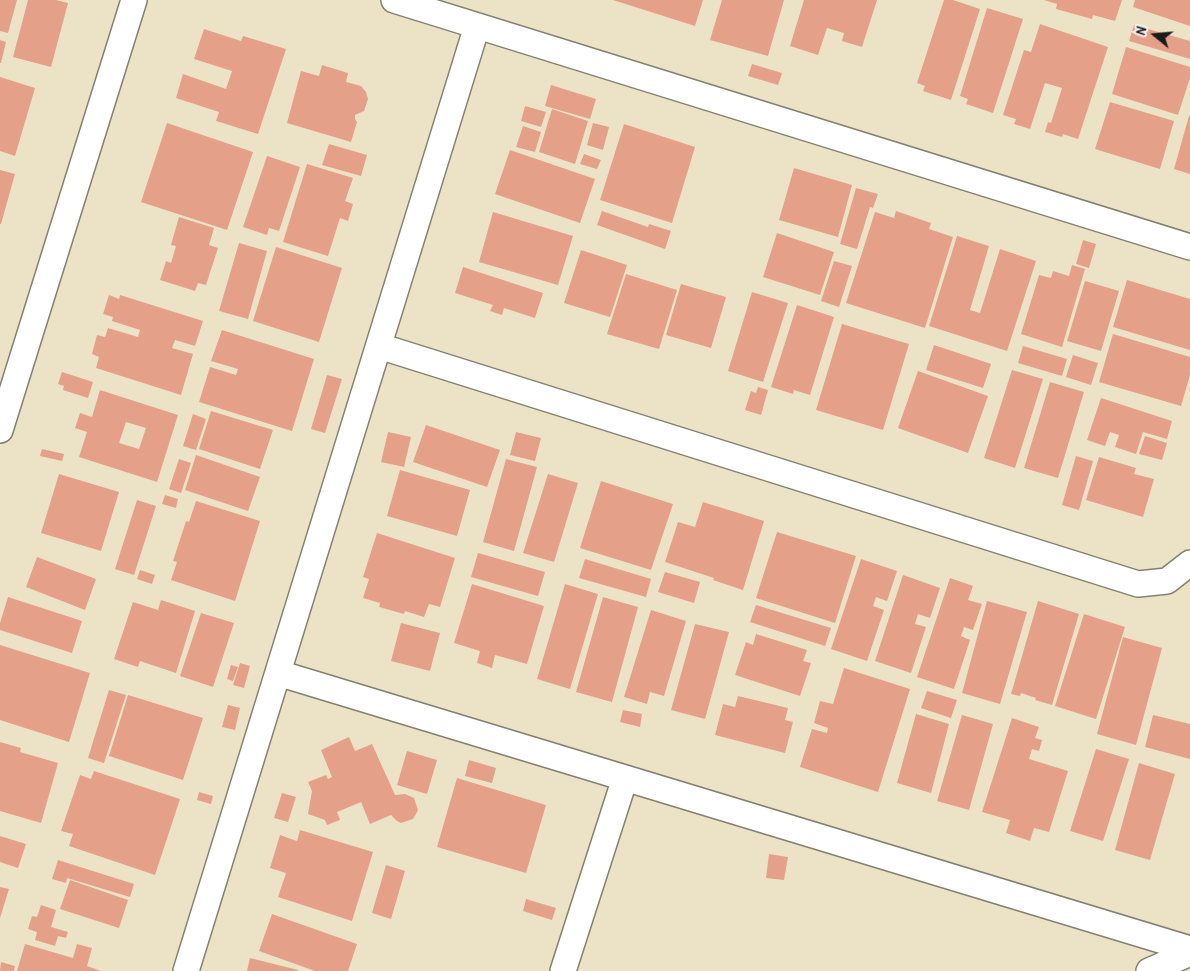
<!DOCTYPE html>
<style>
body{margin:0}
#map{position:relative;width:1190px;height:971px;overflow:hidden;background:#ece3c6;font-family:"Patrick Hand",sans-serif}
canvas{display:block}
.north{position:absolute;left:1130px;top:10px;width:50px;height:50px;-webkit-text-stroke:4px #f6f6f2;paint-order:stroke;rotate:287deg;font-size:14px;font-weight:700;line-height:20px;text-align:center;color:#1c1c1c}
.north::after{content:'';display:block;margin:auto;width:18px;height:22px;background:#1c1c1c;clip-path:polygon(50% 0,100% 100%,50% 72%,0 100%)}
</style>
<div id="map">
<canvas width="1190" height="971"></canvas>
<div class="north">N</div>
</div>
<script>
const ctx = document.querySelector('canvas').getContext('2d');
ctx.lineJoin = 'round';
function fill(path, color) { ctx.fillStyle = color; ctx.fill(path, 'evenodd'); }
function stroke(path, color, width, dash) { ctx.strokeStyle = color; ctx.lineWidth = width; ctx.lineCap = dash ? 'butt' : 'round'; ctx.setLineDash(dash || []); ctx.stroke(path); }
const building = new Path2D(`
 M0,0H17L8,33L0,31Z
 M28,0H56L68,3L51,67L13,57Z
 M613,0H703L695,26Z
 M722,0H784L768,56L710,40Z
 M804,0H877L862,47L842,41L844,33L827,28L818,55L790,46Z
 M944,0H953L980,9L951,100L923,91L925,86L917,83Z
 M1044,0H1122L1115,21L1093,15L1092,19L1056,9L1057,4Z
 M1135,0H1190V26L1133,7Z
 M987,8L1023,19L993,113L966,104L968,99L960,96Z
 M1040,24L1108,47L1078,139L1063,134L1062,137L1045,132L1048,122L1051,123L1062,88L1045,83L1030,129L1014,124L1016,119L1003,115L1024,50L1031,52Z
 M1134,25L1190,41V59L1129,41Z
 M204,29L241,41L243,36L286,49L258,134L216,121L219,112L176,98L183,74L226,89L232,71L194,59Z
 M0,40L6,42L1,63H0Z
 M1126,47L1190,67V78L1178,115L1112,94Z
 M752,64L782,73L778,85L748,76Z
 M322,65L348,73L346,82L361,86L366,92L368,99L364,111L355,115V119L357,122L351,142L287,123L301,71L319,76Z
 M0,77L35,88L15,156L0,151Z
 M551,85L596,99L590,119L545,106Z
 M1110,102L1174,121L1160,169L1095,149Z
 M525,106L546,112L541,127L521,121Z
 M552,109L588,121L575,164L539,152Z
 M1189,116H1190V174L1174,169Z
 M167,123L253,152L227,230L141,202Z
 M593,123L609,127L603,150L587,145Z
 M624,124L695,147L672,223L600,200Z
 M523,126L541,132L535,152L516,147Z
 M329,144L367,155L361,176L322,165Z
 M510,150L595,179L580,223L495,194Z
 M584,154L601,160L597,169L580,164Z
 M267,156L300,167L279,231L269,228L267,235L243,227Z
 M307,164L353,178L345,201L353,204L348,221L340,218L328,256L283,242Z
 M794,168L852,185L838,237L779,220Z
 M0,170L15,174L1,224H0Z
 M856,188L878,194L873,208L870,207L857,249L840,244Z
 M602,211L648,227L649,224L671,231L665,249L597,225Z
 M896,211L931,223L929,229L953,237L925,328L846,303L875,212L894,218Z
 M493,212L573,236L558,285L479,262Z
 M179,217L214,228L209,245L218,248L206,285L198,283L195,291L160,280L166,261L171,263L176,246L171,245Z
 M777,233L834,252L820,295L763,277Z
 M957,236L989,246L970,310L980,313L1000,249L1036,261L1007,351L929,326Z
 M1083,240L1096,244L1089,268L1076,264Z
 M239,243L267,251L248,319L219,311Z
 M276,247L342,268L319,342L253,321Z
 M581,250L627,265L610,317L564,303Z
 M834,261L852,266L839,307L821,301Z
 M1072,265L1085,269L1062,347L1021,334L1039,275L1051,278L1053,271L1069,276Z
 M463,267L543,293L535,318L504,308L502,315L490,311L493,305L455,293Z
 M626,274L677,290L659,349L607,334Z
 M1127,280L1190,299V350L1113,327Z
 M1085,281L1119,291L1101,351L1067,341Z
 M681,284L726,297L711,348L666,335Z
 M752,292L788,303L763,382L728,371Z
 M109,295L119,299L120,295L203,321L195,346L175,340L172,348L193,354L181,395L96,368L99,357L92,354L97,335L105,337L108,328L138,337L140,330L112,321L113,317L103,314Z
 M797,305L834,317L810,395L794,390L793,394L771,387Z
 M842,324L909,344L883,430L816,410Z
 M222,330L314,359L292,431L199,402L210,367L236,375L238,369L211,361Z
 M1113,334L1190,357V375L1181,406L1099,382Z
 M934,345L991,364L983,388L926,370Z
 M1023,346L1067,359L1062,376L1018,363Z
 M1073,355L1098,363L1091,385L1066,377Z
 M1012,370L1043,379L1015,468L984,458Z
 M918,371L988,396L968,453L898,428Z
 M62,372L93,382L88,398L63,390L64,386L58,384Z
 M327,375L342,379L325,433L311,429Z
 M1050,382L1084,392L1058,478L1024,468Z
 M758,387L768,390L761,415L745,410L751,391L756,393Z
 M100,390L178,415L157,482L79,457L87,432L75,428L80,413L92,417ZM126,422L146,428L139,449L119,443Z
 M1101,398L1172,421L1167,439L1143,432L1136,454L1115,447L1119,435L1110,432L1105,446L1087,440Z
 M211,411L273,430L260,469L199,449Z
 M193,414L206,419L196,450L183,446Z
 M426,425L500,450L487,487L413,462Z
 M388,432L411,437L404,467L381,462Z
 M516,432L541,438L535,461L510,455Z
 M1145,436L1167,443L1162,460L1139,454Z
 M42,449L64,454L62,461L40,456Z
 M196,455L260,477L248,511L185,490Z
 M1076,456L1093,461L1079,510L1062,505Z
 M1099,457L1136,468L1134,474L1154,479L1143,517L1086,500Z
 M179,459L191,463L181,493L169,489Z
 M506,459L537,467L514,551L483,542Z
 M400,470L470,490L457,536L387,516Z
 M59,474L119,492L101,551L41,533Z
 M548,474L578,483L554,562L523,553Z
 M601,481L673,504L651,570L580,548Z
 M165,495L178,499L176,508L162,504Z
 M137,500L156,506L134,575L115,569Z
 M196,501L260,521L235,601L171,580L177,562L173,561L186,521L189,522Z
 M703,502L764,521L743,590L713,580L714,578L665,562L678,522L695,527Z
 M777,532L856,556L835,623L756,598Z
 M377,533L455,558L440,607L429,604L424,617L405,611L404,614L379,607L380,603L363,598L369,579L363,577Z
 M478,553L545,572L538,596L471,577Z
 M37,557L96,579L85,610L26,587Z
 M585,559L651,579L646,597L579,578Z
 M861,559L897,571L887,601L876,597L873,606L884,610L867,661L831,649Z
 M140,570L155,575L152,584L137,579Z
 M665,572L700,582L694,603L658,592Z
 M903,575L940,588L930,618L918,614L915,624L926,627L911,673L875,661Z
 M950,578L973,586L968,600L982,604L973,630L964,627L961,636L970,640L954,689L917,677Z
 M472,584L544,606L527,664L495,655L492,668L477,663L480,651L454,643Z
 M565,584L598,594L570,689L537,679Z
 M8,597L82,621L72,653L0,630V623Z
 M603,597L638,607L612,702L576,692Z
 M161,600L195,611L176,673L140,661L138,667L114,659L133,602L158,610Z
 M987,601L1027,612L1000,704L962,693Z
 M1038,601L1079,614L1052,705L1035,700L1036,698L1021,693L1020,696L1011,694Z
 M756,605L831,628L825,646L750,622Z
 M651,610L686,621L664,696L650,692L647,704L624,697Z
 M201,613L234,623L213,687L180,676Z
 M1084,614L1125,627L1096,719L1055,706Z
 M401,623L440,633L430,671L391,661Z
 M695,624L729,632L705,719L671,710Z
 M756,634L807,650L803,661L811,663L800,696L735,675L746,642L753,645Z
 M1123,637L1162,648L1136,745L1097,734Z
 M0,645L90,673L69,742L0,720Z
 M240,663L250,666L244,688L233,685Z
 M231,665L238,667L233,681L227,679Z
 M844,668L910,689L878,792L800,767L812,729L827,733L828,728L814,723L820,701L833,704Z
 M109,690L126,695L104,763L88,758Z
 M927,691L957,700L951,718L921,708Z
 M128,695L203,718L183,780L109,756Z
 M738,696L788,708L785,720L793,722L785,753L715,735L723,704L735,707Z
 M228,705L240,708L235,730L222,727Z
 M623,710L642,714L640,727L620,722Z
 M916,714L949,724L931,793L897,783Z
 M962,715L993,724L969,810L937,801Z
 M1153,715L1190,724V759L1145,747Z
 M1012,718L1039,727L1035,738L1042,740L1039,751L1032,749L1029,759L1068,771L1049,832L1034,828L1030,841L1006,833L1010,820L982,812Z
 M349,737L355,751L372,744L395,795L405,794L414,798L418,810L413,819L401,823L397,821L391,815L370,824L361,802L337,812L340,820L327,825L325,820L308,814L312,791L308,782L326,775L328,779L332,777L321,750Z
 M0,742L21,748L20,752L58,763L41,823L0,811Z
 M1096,749L1129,759L1103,841L1070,831Z
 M407,751L437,760L427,794L397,785Z
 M469,760L496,768L492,783L465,776Z
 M1139,763L1175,774L1150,860L1115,850Z
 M94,771L180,799L155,875L69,846L73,834L61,831L80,775L91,779Z
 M457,778L546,805L526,873L437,847Z
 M199,792L213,796L211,804L197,800Z
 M282,793L296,797L288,822L274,818Z
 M300,830L373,852L352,921L278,897L286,873L270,868L280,835L297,841Z
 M0,836L26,844L18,868L0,862Z
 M769,854L788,857L784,880L766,878Z
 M58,860L134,884L130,897L67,878L66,883L52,879Z
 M386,865L405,871L391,919L372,913Z
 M70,880L128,900L119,928L60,909Z
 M0,887L9,889L0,918Z
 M526,899L556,908L552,920L523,911Z
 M41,905L56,910L51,927L68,932L66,938L58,936L55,946L35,940L37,932L28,929L32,916L37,917Z
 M272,914L357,944L348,971H315L259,951Z
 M25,944L73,958L77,944L92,948L87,966L101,971H17Z
 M250,958L298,970L297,971H247Z
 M1,962L15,966L14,971H0Z`);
const minor = new Path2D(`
 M394,0L1190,247
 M379,346L1138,584L1167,581L1190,563
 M0,430L134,0
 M278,673L1190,949
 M186,971L477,26
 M563,971L625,778
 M1149,971L1190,953`);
fill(building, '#e5a089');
stroke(minor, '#848071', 28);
stroke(minor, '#fff', 25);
</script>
